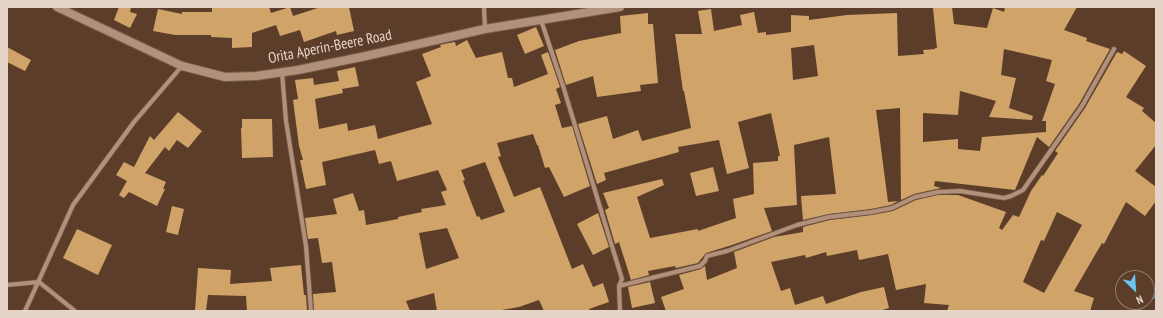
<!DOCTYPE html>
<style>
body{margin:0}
#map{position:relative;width:1163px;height:318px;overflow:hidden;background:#5b3d29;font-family:"PT Sans Narrow",sans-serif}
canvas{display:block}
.frame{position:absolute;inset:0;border:8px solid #e7d4c9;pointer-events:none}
.north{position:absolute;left:1115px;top:270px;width:40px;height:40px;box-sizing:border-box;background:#5b3d29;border:1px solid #937969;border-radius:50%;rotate:155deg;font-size:11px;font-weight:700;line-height:16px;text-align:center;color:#e7d4c9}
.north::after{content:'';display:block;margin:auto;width:14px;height:18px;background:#6bc3f2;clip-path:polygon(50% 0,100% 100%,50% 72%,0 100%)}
</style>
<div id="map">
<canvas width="1163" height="318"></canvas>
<div class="frame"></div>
<div class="north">N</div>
</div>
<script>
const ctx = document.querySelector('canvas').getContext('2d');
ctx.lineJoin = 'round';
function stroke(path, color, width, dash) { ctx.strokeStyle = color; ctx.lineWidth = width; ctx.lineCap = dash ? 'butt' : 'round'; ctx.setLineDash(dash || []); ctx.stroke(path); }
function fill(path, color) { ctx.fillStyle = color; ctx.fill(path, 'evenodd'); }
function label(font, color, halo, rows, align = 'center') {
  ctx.font = font + ' "PT Sans Narrow",sans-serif'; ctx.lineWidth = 4; ctx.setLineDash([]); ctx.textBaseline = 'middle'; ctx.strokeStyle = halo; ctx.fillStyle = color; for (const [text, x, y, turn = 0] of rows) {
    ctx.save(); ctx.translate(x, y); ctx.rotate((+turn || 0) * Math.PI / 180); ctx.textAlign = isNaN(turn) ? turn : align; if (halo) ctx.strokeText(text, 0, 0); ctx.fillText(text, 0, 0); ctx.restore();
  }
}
const stream = new Path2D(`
 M1147,301L1156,294
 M1136,311L1146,302`);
const building = new Path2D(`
 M119,7H131L130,12L137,14L130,28L114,20Z
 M212,7H269L271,13L290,7L293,16L321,7H349L354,31L337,35L336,31L304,42L300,30L280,36L276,25L252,33V47L232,48V38L211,37V35H175L153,31L158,9L182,14V12H212Z
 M942,7H952L954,24L987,28L993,8L1004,12L1005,7H1077L1064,30L1087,38L1086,41L1110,49L1079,104L1049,147L1037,137L1015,190L935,181L934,186L941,188L914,194L901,200L900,108L876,110L888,202L898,201L891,205L871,209L829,214L803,220L801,196L836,194L829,137L794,145L797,205L764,208L772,231L732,245L706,253L698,263L676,268L675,266L648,271L649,275L631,280L619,242L615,244L605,210L609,208L603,193L662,179L664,185L637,197L650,238L698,229V231L736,218L733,199L754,194L753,163L778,161V156H780L771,113L738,122L749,168L727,174L719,140L678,147L679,152L604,173L606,180L597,184L578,124L607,116L613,139L638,130L642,141L691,128L684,91H683L675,34H702L698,11L711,9L714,31L742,25L740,15L754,12L758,33L766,32V35L791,32V15L809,16V20L847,15L897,13L898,56L924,54L923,50L935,49V48H937L933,8ZM814,45L818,76L793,80L791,48ZM1004,49L1052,60L1046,81L1055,84L1042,121H1046V132L982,137L980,151L958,149V139L923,142V113L958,115L960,91L996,101L989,117L1032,120L1033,116L1009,108L1016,78L1001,75Z
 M648,13V24H653L658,83L640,85L641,91L597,97L593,76L566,85L555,50L579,41L621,33L620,16Z
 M536,27L544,46L525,54L517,35Z
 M467,40L476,58L502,52L508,78H512L514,87L548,74L541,55L548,52L560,87L556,89L561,103L555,105L562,128L572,126L590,186L564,197L549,167L545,168L538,145H537L533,134L497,143L501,156L498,157L514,197L540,187L572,269L583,264L593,287L603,283L609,302L589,309L590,311H544L539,300L519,307L496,311H437L434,293L406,301L410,311H314L313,294L336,292L332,262L322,263L318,238L308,239L305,218L337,214L333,199L353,193L359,211L364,210L366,225L398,219V217L422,212L421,209L446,205L441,192L447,190L438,170L397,181L391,161L379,164L375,150L322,162L326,185L306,189L300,160H303L299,146L293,100L298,99L295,80L313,78L314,85L339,81L337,71L355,67L359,86L342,89L343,93L315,99L319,129L347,123L348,131L375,125L378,139L432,124L416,82L431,76L422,54L441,47L440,45L444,44L455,42L456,46ZM485,162L505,212L481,220L479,216L477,217L463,181L465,180L461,170ZM447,228L459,258L426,269L419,233Z
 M7,47L31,60L25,71L7,62Z
 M1124,51L1146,66L1126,97L1144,108L1142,111L1156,123V145L1135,171L1156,187V201L1145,216L1126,202L1104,244L1102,243L1074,291L1094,298L1090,311H947L949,305L924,303L926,284L896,290L888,254L859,260L857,250L827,256L826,252L806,258L805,255L771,262L781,291L790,288L795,305L823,296L826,304L861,292L884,287L889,308L879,311H666L661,297L684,289L679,275L701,269L705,266L707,280L737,268L734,252L774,237L803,232V227L830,220L872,215L893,211L916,200L938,195H958L1006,212L999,228L1002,230L1013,215L1019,217L1031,191L1042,175L1043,176L1058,153L1055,151L1085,108L1117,52L1122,54ZM1057,212L1082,225L1044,293L1023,282L1041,240L1044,241Z
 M178,112L202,131L188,148L177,140L169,151L165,147L145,173L166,182L163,189H165L157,206L129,192L124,198L119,195L127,181L116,175L124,162L134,167L150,136L154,140Z
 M242,119H272L273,157L242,158L241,128H242Z
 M713,167L719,191L696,196L690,173Z
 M172,206L184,209L178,235L166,232Z
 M598,213L609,247L593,255L577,224Z
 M77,229L112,245L98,275L63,258Z
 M301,265L304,295H306L307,311H247L246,296L208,295L206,311H195L198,268L231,270L230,284L272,281L270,268Z
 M650,282L655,303L632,308L628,287Z`);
const minor = new Path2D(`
 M484,7L485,29
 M541,20L563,86L622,279L619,286L620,311
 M282,72L286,121L306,246L311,311
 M7,285L39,282L75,311
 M619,286L700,266L705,261L707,256L727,251L797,225L829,217L872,212L892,208L915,197L938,192L960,191L1004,198L1011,196L1023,190L1082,106L1114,49
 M25,311L73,205L134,122L182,66`);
const secondary = new Path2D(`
 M57,7L182,66L225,77L256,76L298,70L366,56L485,29L620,7`);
const streetNames = [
 ["Orita Aperin-Beere Road",330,47,-11]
];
stroke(stream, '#598aa0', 4.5);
fill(building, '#d0a469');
stroke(minor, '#755c4b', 5.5);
stroke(secondary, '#755c4b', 10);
stroke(minor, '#b3907a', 4);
stroke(secondary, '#b3907a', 8);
label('15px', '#e7d4c9', '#5b3d29', streetNames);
</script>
